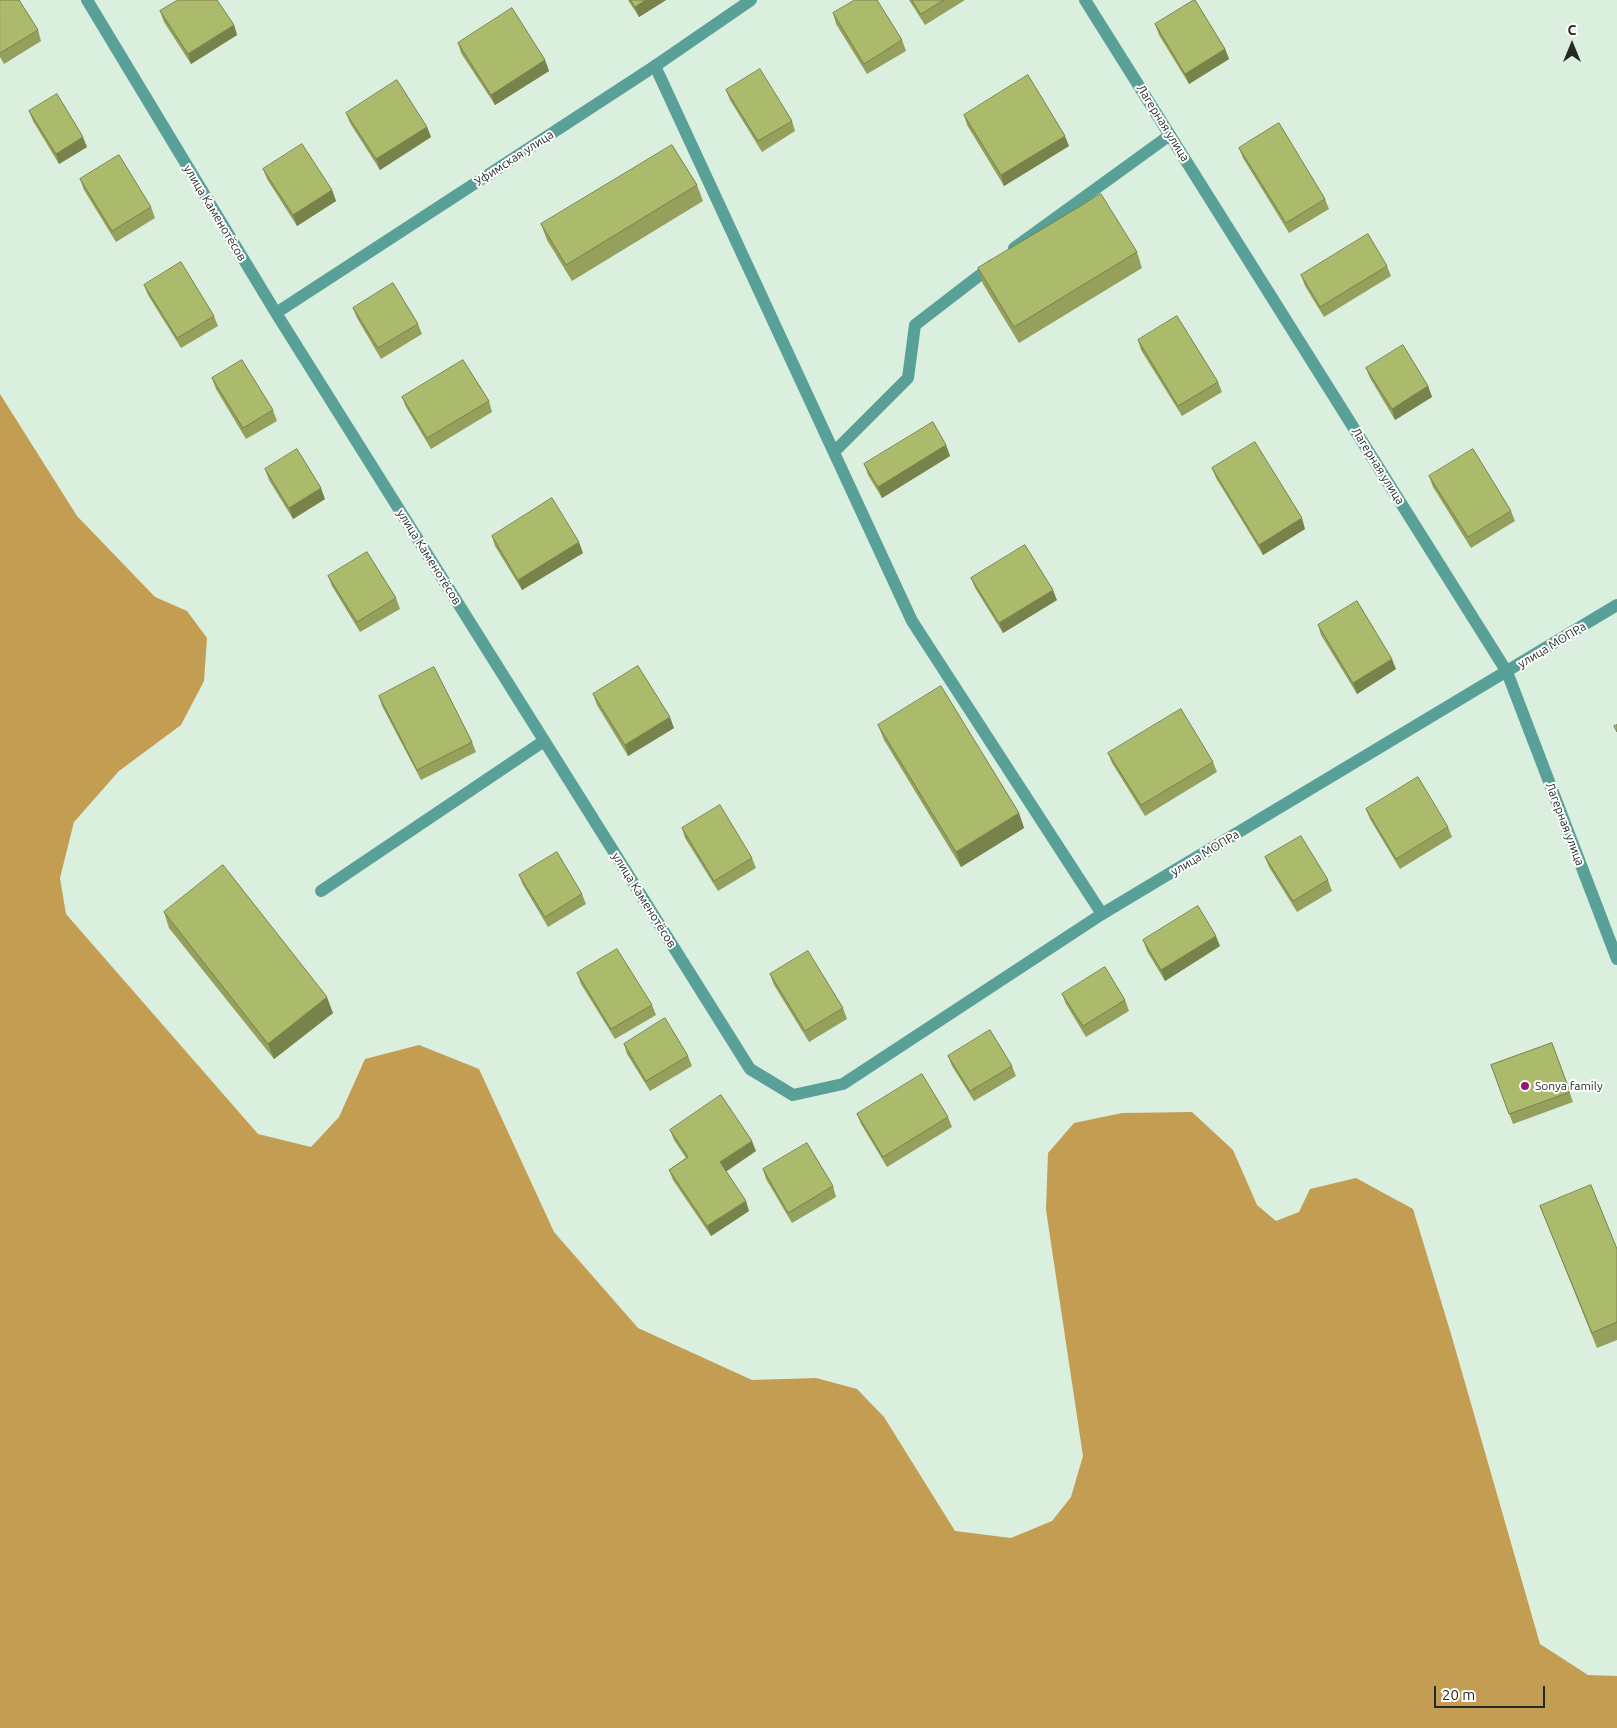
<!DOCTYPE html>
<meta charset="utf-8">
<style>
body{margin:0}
#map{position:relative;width:1617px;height:1728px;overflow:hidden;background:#daefde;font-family:Ubuntu,sans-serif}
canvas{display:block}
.north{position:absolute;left:1547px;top:20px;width:50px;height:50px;-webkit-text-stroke:4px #fff;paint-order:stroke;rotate:0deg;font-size:14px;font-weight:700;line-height:20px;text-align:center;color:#222a23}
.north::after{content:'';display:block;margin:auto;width:18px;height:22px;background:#222a23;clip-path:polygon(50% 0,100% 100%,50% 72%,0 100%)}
.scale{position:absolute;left:1434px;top:1686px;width:111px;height:22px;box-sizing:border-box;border:2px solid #222a23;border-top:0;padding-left:6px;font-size:15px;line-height:18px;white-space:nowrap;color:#222a23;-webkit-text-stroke:4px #fff;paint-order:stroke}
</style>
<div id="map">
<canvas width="1617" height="1728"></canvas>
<div class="north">С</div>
<div class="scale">20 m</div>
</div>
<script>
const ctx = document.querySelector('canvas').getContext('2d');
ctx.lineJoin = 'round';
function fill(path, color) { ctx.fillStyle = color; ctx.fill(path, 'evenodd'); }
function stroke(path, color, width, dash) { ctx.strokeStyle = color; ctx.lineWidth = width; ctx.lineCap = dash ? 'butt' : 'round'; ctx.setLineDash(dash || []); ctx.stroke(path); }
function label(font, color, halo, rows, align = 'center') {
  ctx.font = font + ' Ubuntu,sans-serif'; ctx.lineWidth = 4; ctx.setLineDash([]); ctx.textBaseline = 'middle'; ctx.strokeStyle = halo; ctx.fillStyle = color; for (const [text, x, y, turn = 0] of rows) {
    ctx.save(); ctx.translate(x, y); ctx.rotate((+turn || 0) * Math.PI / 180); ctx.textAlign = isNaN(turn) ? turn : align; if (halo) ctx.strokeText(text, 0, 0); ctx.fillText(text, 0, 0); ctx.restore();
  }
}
const forest = new Path2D(`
 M0,394L77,516L155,597L187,611L207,638L204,681L181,725L119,771L74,822L60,878L66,914L258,1134L311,1147L339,1117L365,1059L419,1045L479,1069L554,1232L638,1328L752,1380L816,1378L857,1389L884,1417L955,1531L1011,1538L1052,1521L1071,1497L1083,1456L1046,1210L1048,1153L1074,1123L1122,1113L1192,1112L1233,1150L1257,1205L1276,1221L1299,1212L1310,1189L1356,1178L1413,1209L1451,1334L1540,1644L1588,1675L1617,1676V1728H0Z`);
const lane = new Path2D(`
 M655,66L912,621L1102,914
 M1014,248L1170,135
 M834,452L908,378L915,325L993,265
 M321,891L544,741`);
const street = new Path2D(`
 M87,0L276,313L750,1069L793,1095L843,1084L1102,914L1617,605
 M1085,0L1507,672L1617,959
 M276,313L655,66L751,0`);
const wall = new Path2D(`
 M0,0L38,30L41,41L4,64L0,57Z
 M628,0H666L639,17Z
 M909,0H965L925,25Z
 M160,11L234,25L237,35L191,64L164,22Z
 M833,13L902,40L906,51L867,74L836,24Z
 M1155,24L1225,49L1229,59L1189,84L1159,35Z
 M458,43L545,60L549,71L495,105L461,53Z
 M726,90L792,121L795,131L762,152L730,100Z
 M29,111L87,147L59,164L33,121Z
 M346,113L427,127L431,137L380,170L350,123Z
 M964,115L1069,146L1004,186L967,125Z
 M1239,148L1325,199L1329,209L1289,233L1243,158Z
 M263,169L332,190L336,201L297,226L267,179Z
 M80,179L151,207L155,218L116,242L84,190Z
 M697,185L703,201L572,281L547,240L541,224Z
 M1137,252L1142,268L1019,343L983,284L978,268Z
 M1387,266L1391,276L1324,317L1305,286L1301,275Z
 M144,285L214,316L218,326L181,348L148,295Z
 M353,308L418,324L422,334L381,359L357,318Z
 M1138,340L1218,382L1222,392L1182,416L1141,350Z
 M1366,368L1428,386L1432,397L1395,420L1370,378Z
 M212,378L273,410L277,421L246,439L216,389Z
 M402,397L489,401L492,412L431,449L406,407Z
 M946,445L950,456L882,498L868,475L864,464Z
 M1212,468L1305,529L1263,555L1216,478Z
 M265,469L325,499L293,519L269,480Z
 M1429,476L1511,511L1515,521L1471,548L1433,487Z
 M492,536L583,553L522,590L495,546Z
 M328,576L396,598L400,609L360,632L332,586Z
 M971,578L1057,600L1003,633L975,588Z
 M1318,625L1396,669L1357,694L1321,635Z
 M593,694L674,728L628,756L597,705Z
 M379,696L472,742L476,752L421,780L382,706Z
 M878,725L1019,813L1024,828L961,867L884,740Z
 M1108,753L1213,762L1217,772L1145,816L1112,763Z
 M1366,809L1448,827L1452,837L1400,869L1370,819Z
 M682,828L752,858L756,868L718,891L685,838Z
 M1265,857L1328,880L1332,891L1297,912L1269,867Z
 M519,875L582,894L586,904L548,927L523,885Z
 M164,912L333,1013L274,1059L169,928Z
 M1143,940L1220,946L1165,981L1147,951Z
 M577,973L652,1005L656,1015L615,1039L581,984Z
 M770,974L843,1008L847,1019L809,1042L774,985Z
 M1062,994L1125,1000L1129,1011L1086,1037L1066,1004Z
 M1552,1043L1573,1102L1513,1124L1491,1065Z
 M624,1044L688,1056L692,1066L650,1091L627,1054Z
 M948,1056L1012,1066L1016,1076L974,1101L952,1066Z
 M857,1114L948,1117L952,1127L887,1167L861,1124Z
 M670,1130L756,1151L726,1171L749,1211L711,1236L673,1180L669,1170L686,1158L674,1140Z
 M763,1169L833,1186L836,1197L792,1223L766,1179Z
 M1540,1206L1617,1249V1340L1597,1348Z`);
const shadedWall = new Path2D(`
 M646,0H666L639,17L635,7Z
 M234,25L237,35L191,64L188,54Z
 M1225,49L1229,59L1189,84L1185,74Z
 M545,60L549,71L495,105L491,95Z
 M427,127L431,137L380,170L376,159Z
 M1065,136L1069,146L1004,186L1001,175Z
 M83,137L87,147L59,164L56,154Z
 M332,190L336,201L297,226L293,215Z
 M1428,386L1432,397L1395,420L1392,409Z
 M946,445L950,456L882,498L878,487Z
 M321,488L325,499L293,519L289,508Z
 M1302,518L1305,529L1263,555L1259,545Z
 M579,542L583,553L522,590L518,580Z
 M1053,590L1057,600L1003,633L999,623Z
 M1392,659L1396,669L1357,694L1353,683Z
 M670,717L674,728L628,756L625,745Z
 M1019,813L1024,828L961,867L956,852Z
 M1216,936L1220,946L1165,981L1161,970Z
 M327,997L333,1013L274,1059L268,1044Z
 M752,1141L756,1151L724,1173L720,1162Z
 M746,1201L749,1211L711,1236L707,1226Z`);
const building = new Path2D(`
 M0,0H19L38,30L0,53Z
 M178,0H217L234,25L188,54L160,11Z
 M631,0H646L635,7Z
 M855,0H877L902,40L864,64L833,13Z
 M912,0H944L921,14Z
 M1194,0H1195L1225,49L1185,74L1155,24Z
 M512,8L545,60L491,95L458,43Z
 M760,69L792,121L758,141L726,90Z
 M1028,75L1065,136L1001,175L964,115Z
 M397,80L427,127L376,159L346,113Z
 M57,94L83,137L56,154L29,111Z
 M1279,123L1325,199L1286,223L1239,148Z
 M302,144L332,190L293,215L263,169Z
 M672,145L697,185L566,265L541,224Z
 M119,155L151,207L112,231L80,179Z
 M1101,194L1137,252L1014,327L978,268Z
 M1368,234L1387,266L1320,307L1301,275Z
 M181,262L214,316L177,338L144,285Z
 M393,283L418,324L378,348L353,308Z
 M1177,316L1218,382L1178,406L1138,340Z
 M1403,345L1428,386L1392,409L1366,368Z
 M242,360L273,410L243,428L212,378Z
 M463,360L489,401L427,438L402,397Z
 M933,422L946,445L878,487L864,464Z
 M1255,442L1302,518L1259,545L1212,468Z
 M297,449L321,488L289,508L265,469Z
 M1473,449L1511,511L1468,537L1429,476Z
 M552,498L579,542L518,580L492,536Z
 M1025,545L1053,590L999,623L971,578Z
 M367,552L396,598L357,622L328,576Z
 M1357,601L1392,659L1353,683L1318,625Z
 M638,666L670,717L625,745L593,694Z
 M434,667L472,742L417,770L379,696Z
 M941,686L1019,813L956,852L878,725Z
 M1181,709L1213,762L1141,805L1108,753Z
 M1617,725V732L1614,726Z
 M1418,777L1448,827L1396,859L1366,809Z
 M720,805L752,858L714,881L682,828Z
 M1301,836L1328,880L1293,901L1265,857Z
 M557,852L582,894L545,917L519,875Z
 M223,865L327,997L268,1044L164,912Z
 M1198,906L1216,936L1161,970L1143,940Z
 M617,949L652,1005L611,1029L577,973Z
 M808,951L843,1008L805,1031L770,974Z
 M1105,967L1125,1000L1083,1026L1062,994Z
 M665,1018L688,1056L646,1081L624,1044Z
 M990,1030L1012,1066L970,1091L948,1056Z
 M1552,1043L1570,1092L1509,1114L1491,1065Z
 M922,1074L948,1117L883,1157L857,1114Z
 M721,1095L752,1141L720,1162L746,1201L707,1226L669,1170L688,1157L670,1130Z
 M807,1143L833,1186L788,1213L763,1169Z
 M1591,1185L1617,1249V1322L1592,1333L1540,1206Z`);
const markers = [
 [1525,1086,5,"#921875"]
];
const streetNames = [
 ["Лагерная улица",1163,123,58],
 ["Уфимская улица",514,158,-33],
 ["улица Каменотёсов",215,213,59],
 ["Лагерная улица",1378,466,58],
 ["улица Каменотёсов",429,557,58],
 ["улица МОПРа",1552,645,-31],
 ["Лагерная улица",1565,824,69],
 ["улица МОПРа",1205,853,-31],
 ["улица Каменотёсов",644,900,58]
];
const poiNames = [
 ["Sonya family",1535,1086]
];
fill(forest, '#c29d52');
stroke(lane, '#59a198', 12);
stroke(street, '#59a198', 12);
fill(wall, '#94a05c');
fill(shadedWall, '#78824b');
fill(building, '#acba6b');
stroke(building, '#78824b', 1);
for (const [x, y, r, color] of markers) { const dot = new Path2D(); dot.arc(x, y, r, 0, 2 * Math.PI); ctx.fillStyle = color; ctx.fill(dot); stroke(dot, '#fff', 2); }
label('12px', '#222a23', '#fff', streetNames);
label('12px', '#222a23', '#fff', poiNames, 'left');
</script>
